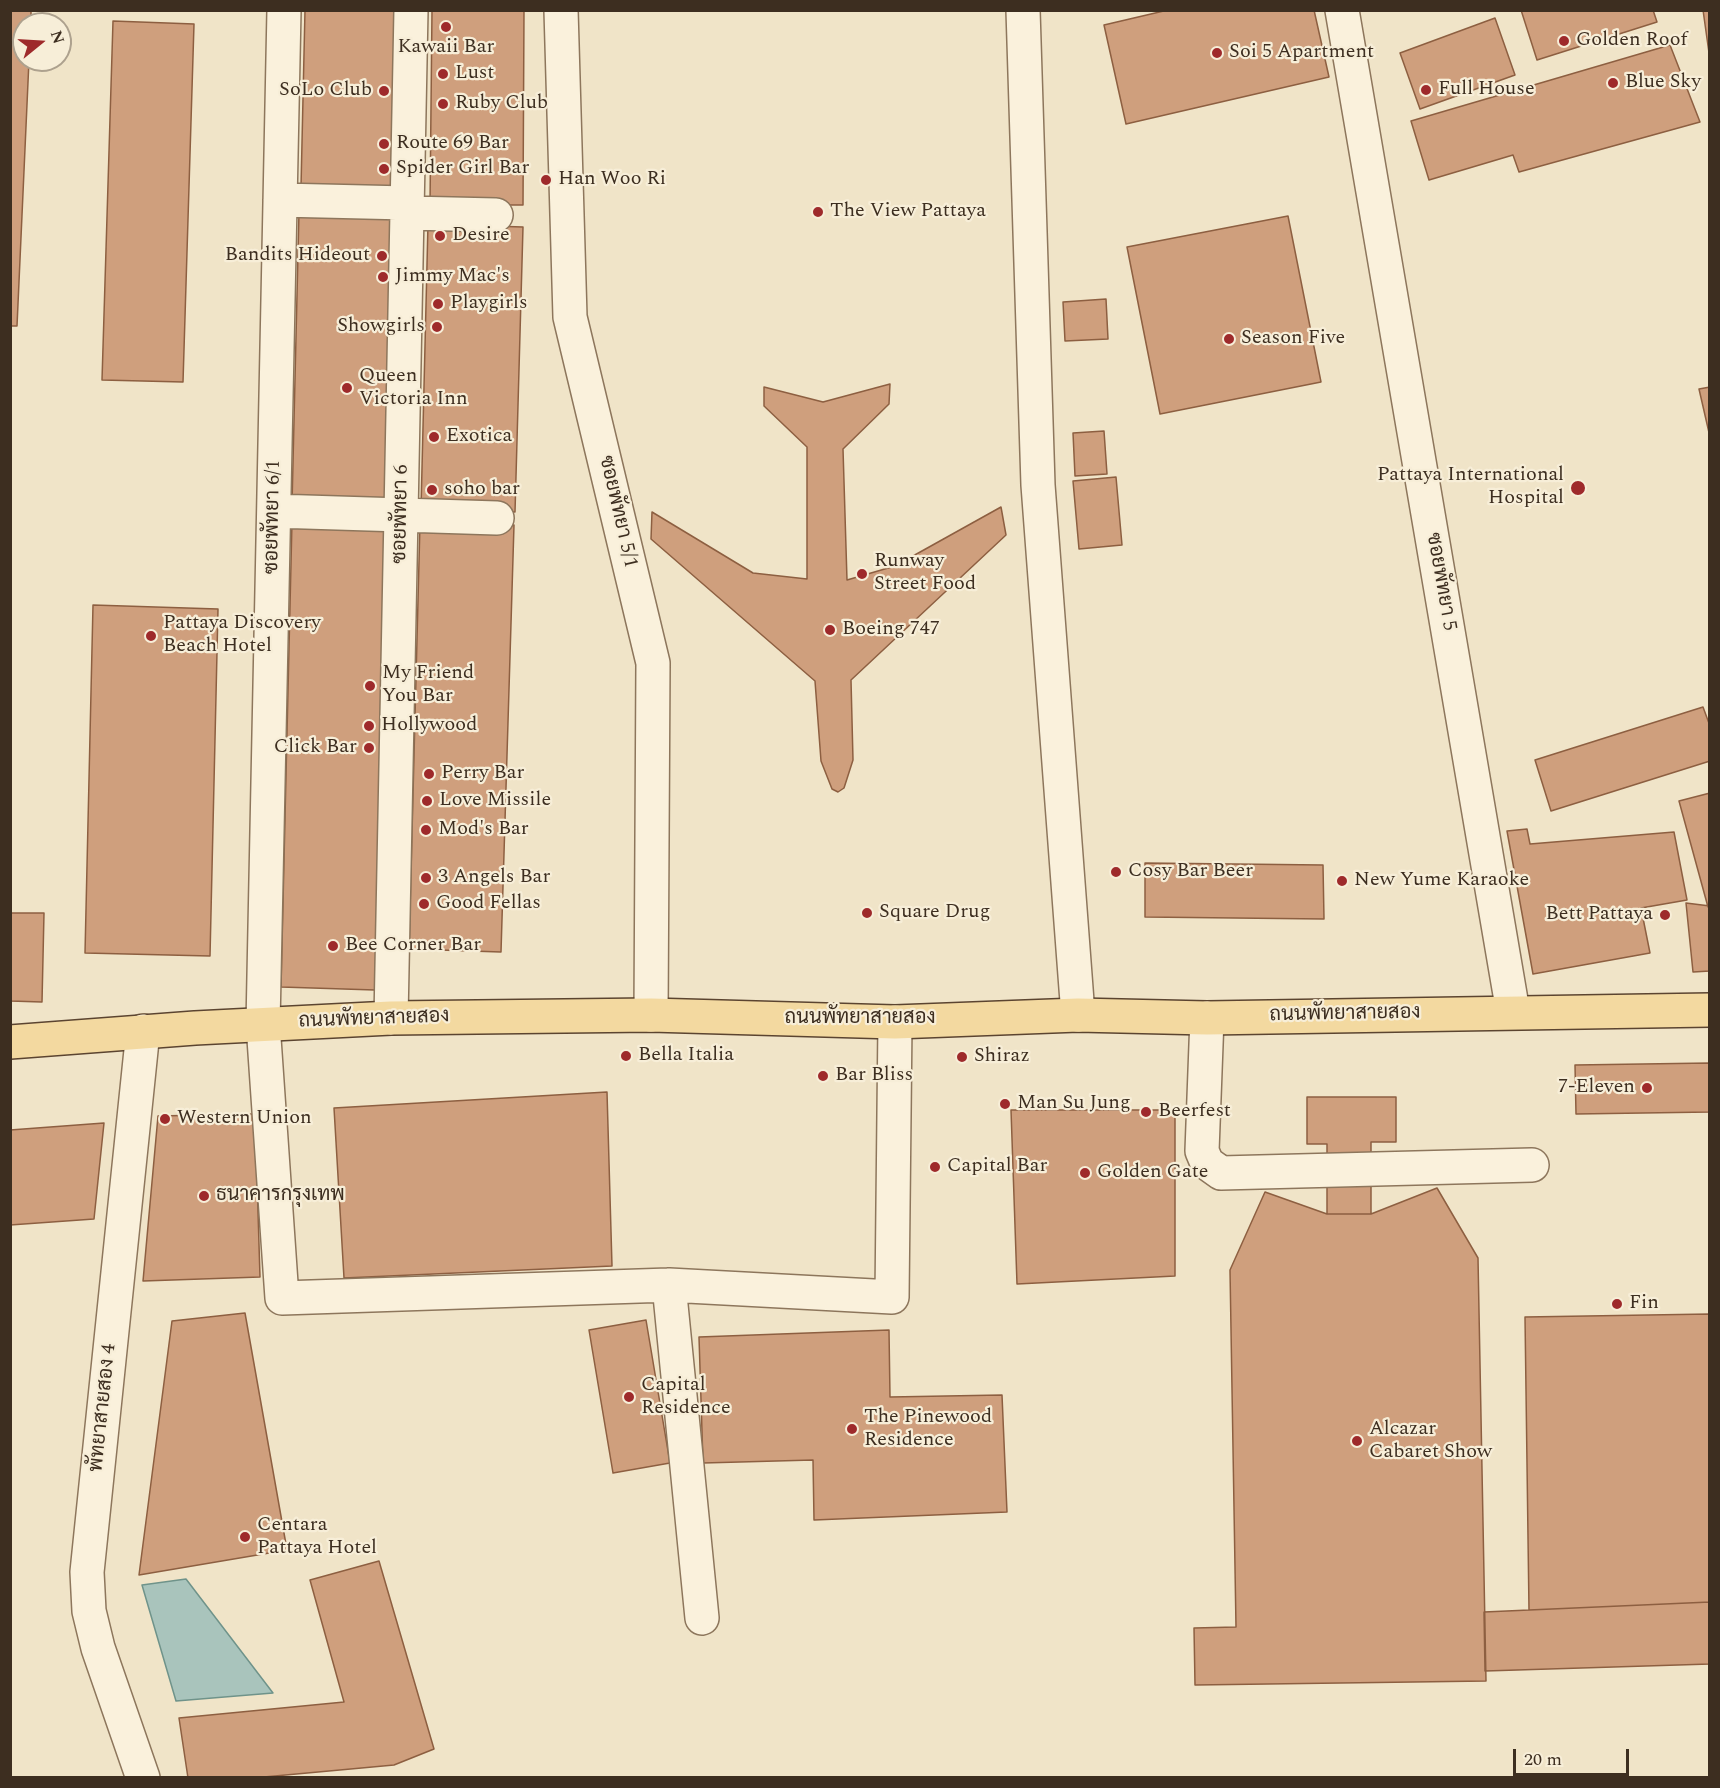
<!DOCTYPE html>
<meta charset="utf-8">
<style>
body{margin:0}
#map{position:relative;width:1720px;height:1788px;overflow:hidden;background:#f0e4c8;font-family:Spectral,serif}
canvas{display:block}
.frame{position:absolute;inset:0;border:12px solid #3d2e20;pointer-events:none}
.north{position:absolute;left:12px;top:12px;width:60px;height:60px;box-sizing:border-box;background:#f7eed8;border:2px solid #ada18e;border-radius:50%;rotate:72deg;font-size:16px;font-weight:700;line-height:24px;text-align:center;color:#3d2e20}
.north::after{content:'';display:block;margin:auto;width:21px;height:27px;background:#9e2a2b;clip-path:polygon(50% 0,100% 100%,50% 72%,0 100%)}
.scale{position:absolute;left:1513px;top:1749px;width:116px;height:27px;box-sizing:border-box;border:3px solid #3d2e20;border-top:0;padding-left:8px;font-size:18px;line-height:21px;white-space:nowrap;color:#3d2e20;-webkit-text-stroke:4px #f7eed8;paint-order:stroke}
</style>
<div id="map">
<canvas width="1720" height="1788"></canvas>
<div class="frame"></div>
<div class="north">N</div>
<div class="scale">20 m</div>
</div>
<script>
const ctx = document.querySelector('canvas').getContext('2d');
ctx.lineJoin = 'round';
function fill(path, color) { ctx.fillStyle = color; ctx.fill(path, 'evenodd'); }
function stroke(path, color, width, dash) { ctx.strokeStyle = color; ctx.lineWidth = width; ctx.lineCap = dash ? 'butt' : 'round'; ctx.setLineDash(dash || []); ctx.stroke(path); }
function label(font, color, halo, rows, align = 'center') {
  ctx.font = font + ' Spectral,Sarabun,serif'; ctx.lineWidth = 4.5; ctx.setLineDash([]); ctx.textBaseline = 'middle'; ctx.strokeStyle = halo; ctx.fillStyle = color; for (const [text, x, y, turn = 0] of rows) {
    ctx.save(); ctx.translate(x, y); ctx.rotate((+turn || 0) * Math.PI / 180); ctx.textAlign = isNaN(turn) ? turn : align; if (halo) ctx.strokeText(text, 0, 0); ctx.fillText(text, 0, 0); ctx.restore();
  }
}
const water = new Path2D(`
 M186,1579L273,1693L176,1701L142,1585Z`);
const building = new Path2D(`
 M10,10H31V24H24V60H29L17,326H10Z
 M305,10H396L392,189L301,187Z
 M432,10H524L523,205H430Z
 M1168,10H1314L1329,77L1126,124L1104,25Z
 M1521,10H1653L1657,22L1537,60Z
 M1703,10H1710V60Z
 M1495,18L1515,75L1420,109L1400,53Z
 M113,21L194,24L183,382L102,380Z
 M1670,45L1700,122L1519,172L1513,155L1429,180L1411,121Z
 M299,212L392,214L385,507L292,504Z
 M1288,216L1321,382L1160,414L1127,247Z
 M428,224L523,227L515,512L421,509Z
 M1106,299L1108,339L1065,341L1063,302Z
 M890,384L889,404L843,449L847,580L895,566L1001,507L1006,535L851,680L853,760L844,788L838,792L832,789L821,761L815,681L651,539L652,512L753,573L807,579V447L764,406V387L823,402Z
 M1710,387V437L1699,389Z
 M1104,431L1107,474L1075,476L1073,433Z
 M1116,477L1122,545L1079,549L1073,481Z
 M292,521L385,523L375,990L281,987Z
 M420,523L514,525L501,952L409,949Z
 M93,605L218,609L210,956L85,953Z
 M1703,707L1710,726V761L1551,811L1535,760Z
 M1710,793V906L1708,907L1679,801Z
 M1527,829L1530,844L1674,832L1687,900L1641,908L1650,953L1533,974L1507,831Z
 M1145,863L1323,865L1324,919L1145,917Z
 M1686,903L1710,906V971L1693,972Z
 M10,913H44L42,1002L10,1001Z
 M1710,1063V1112L1576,1114L1575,1065Z
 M607,1092L612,1266L344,1278L334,1108Z
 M1307,1097H1396V1142H1371V1214H1327V1144H1307Z
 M1011,1110H1175V1276L1017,1284Z
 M255,1114L260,1277L143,1281L158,1116Z
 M104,1123L94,1219L10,1225V1130Z
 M1437,1188L1478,1258L1486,1681L1195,1685L1194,1628L1236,1627L1230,1270L1265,1192L1327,1214H1371Z
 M245,1313L287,1550L139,1575L172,1321Z
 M1710,1314V1602L1529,1610L1525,1317Z
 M646,1320L670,1463L613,1473L589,1330Z
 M889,1330L890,1397L1002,1395L1007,1512L814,1520L813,1460L703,1463L699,1337Z
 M379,1561L434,1749L394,1765L253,1778H188L179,1718L344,1702L310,1580Z
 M1710,1602V1664L1485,1671L1484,1612Z`);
const minor = new Path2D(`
 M284,10L263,1024L282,1298L669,1285L892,1297L895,1022
 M561,10L570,317L653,663L651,1015
 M1023,10L1038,485L1078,1015
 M1342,10L1513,1012
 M280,200L407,203
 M408,213L496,215
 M274,511L497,518
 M391,1018L411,10
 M1207,1018L1202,1151L1207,1163L1221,1173L1532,1165
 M143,1031L87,1572L89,1611L98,1648L143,1778
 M669,1285L702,1618`);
const major = new Path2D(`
 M10,1042L195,1028L391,1018L651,1015L895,1022L1078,1015L1207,1018L1710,1010`);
const markers = [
 [446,27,6,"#9e2a2b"],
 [1564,41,6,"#9e2a2b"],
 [1217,53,6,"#9e2a2b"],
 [443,74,6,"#9e2a2b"],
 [1613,83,6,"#9e2a2b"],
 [1426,90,6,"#9e2a2b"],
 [384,91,6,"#9e2a2b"],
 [443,104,6,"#9e2a2b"],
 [384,144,6,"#9e2a2b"],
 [384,169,6,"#9e2a2b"],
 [546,180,6,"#9e2a2b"],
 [818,212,6,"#9e2a2b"],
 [440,236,6,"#9e2a2b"],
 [382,256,6,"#9e2a2b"],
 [383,277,6,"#9e2a2b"],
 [438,304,6,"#9e2a2b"],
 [437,327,6,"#9e2a2b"],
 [1229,339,6,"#9e2a2b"],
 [347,388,6,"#9e2a2b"],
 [434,437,6,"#9e2a2b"],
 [1578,488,8,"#9e2a2b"],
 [432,490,6,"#9e2a2b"],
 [862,574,6,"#9e2a2b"],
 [830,630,6,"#9e2a2b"],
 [151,636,6,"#9e2a2b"],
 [370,686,6,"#9e2a2b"],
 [369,726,6,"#9e2a2b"],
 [369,748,6,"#9e2a2b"],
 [429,774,6,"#9e2a2b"],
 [427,801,6,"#9e2a2b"],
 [426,830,6,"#9e2a2b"],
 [1116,872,6,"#9e2a2b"],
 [426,878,6,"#9e2a2b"],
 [1342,881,6,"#9e2a2b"],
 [424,904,6,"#9e2a2b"],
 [867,913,6,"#9e2a2b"],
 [1665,915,6,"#9e2a2b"],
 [333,946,6,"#9e2a2b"],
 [626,1056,6,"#9e2a2b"],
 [962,1057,6,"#9e2a2b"],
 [823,1076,6,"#9e2a2b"],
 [1647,1088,6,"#9e2a2b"],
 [1005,1104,6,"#9e2a2b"],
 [1146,1112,6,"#9e2a2b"],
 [165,1119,6,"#9e2a2b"],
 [935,1167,6,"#9e2a2b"],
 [1085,1173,6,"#9e2a2b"],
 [204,1196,6,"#9e2a2b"],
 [1617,1304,6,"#9e2a2b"],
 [629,1397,6,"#9e2a2b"],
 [852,1429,6,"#9e2a2b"],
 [1357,1441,6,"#9e2a2b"],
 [245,1537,6,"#9e2a2b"]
];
const poiNames = [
 ["Golden Roof",1576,41],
 ["Kawaii Bar",446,48,"center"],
 ["Soi 5 Apartment",1229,53],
 ["Lust",455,74],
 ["Blue Sky",1625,83],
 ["Full House",1438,90],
 ["SoLo Club",372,91,"right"],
 ["Ruby Club",455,104],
 ["Route 69 Bar",396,144],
 ["Spider Girl Bar",396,169],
 ["Han Woo Ri",558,180],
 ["The View Pattaya",830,212],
 ["Desire",452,236],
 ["Bandits Hideout",370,256,"right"],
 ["Jimmy Mac's",395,277],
 ["Playgirls",450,304],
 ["Showgirls",425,327,"right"],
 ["Season Five",1241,339],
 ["Queen",359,377],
 ["Victoria Inn",359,400],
 ["Exotica",446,437],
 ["Pattaya International",1564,476,"right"],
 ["Hospital",1564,499,"right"],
 ["soho bar",444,490],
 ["Runway",874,562],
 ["Street Food",874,585],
 ["Pattaya Discovery",163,624],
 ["Beach Hotel",163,647],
 ["Boeing 747",842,630],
 ["My Friend",382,674],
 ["You Bar",382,697],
 ["Hollywood",381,726],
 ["Click Bar",357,748,"right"],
 ["Perry Bar",441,774],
 ["Love Missile",439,801],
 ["Mod's Bar",438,830],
 ["Cosy Bar Beer",1128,872],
 ["3 Angels Bar",438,878],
 ["New Yume Karaoke",1354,881],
 ["Good Fellas",436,904],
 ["Square Drug",879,913],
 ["Bett Pattaya",1653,915,"right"],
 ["Bee Corner Bar",345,946],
 ["Bella Italia",638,1056],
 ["Shiraz",974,1057],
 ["Bar Bliss",835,1076],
 ["7-Eleven",1635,1088,"right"],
 ["Man Su Jung",1017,1104],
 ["Beerfest",1158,1112],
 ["Western Union",177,1119],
 ["Capital Bar",947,1167],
 ["Golden Gate",1097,1173],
 ["ธนาคารกรุงเทพ",216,1196],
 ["Fin",1629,1304],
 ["Capital",641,1386],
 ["Residence",641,1409],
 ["The Pinewood",864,1418],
 ["Residence",864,1441],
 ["Alcazar",1369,1430],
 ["Cabaret Show",1369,1453],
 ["Centara",257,1526],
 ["Pattaya Hotel",257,1549]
];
const streetNames = [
 ["ซอยพัทยา 5/1",617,512,77],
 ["ซอยพัทยา 6",402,514,-89],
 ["ซอยพัทยา 6/1",274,517,-89],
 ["ซอยพัทยา 5",1440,582,80],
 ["ถนนพัทยาสายสอง",1345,1015,-1],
 ["ถนนพัทยาสายสอง",860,1019],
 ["ถนนพัทยาสายสอง",374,1020,-2],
 ["พัทยาสายสอง 4",104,1408,-84]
];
fill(water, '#a9c4bc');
stroke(water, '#6f938a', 1.5);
fill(building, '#cf9f7d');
stroke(building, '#8d5f41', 1.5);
stroke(minor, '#8d765c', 36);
stroke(major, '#5b4430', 36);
stroke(minor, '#faf1dc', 33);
stroke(major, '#f3d9a0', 33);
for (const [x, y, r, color] of markers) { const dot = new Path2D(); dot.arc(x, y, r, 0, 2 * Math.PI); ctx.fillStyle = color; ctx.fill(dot); stroke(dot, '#f7eed8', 2); }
label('20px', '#3d2e20', '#f7eed8', poiNames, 'left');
label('20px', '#3d2e20', '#f7eed8', streetNames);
</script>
